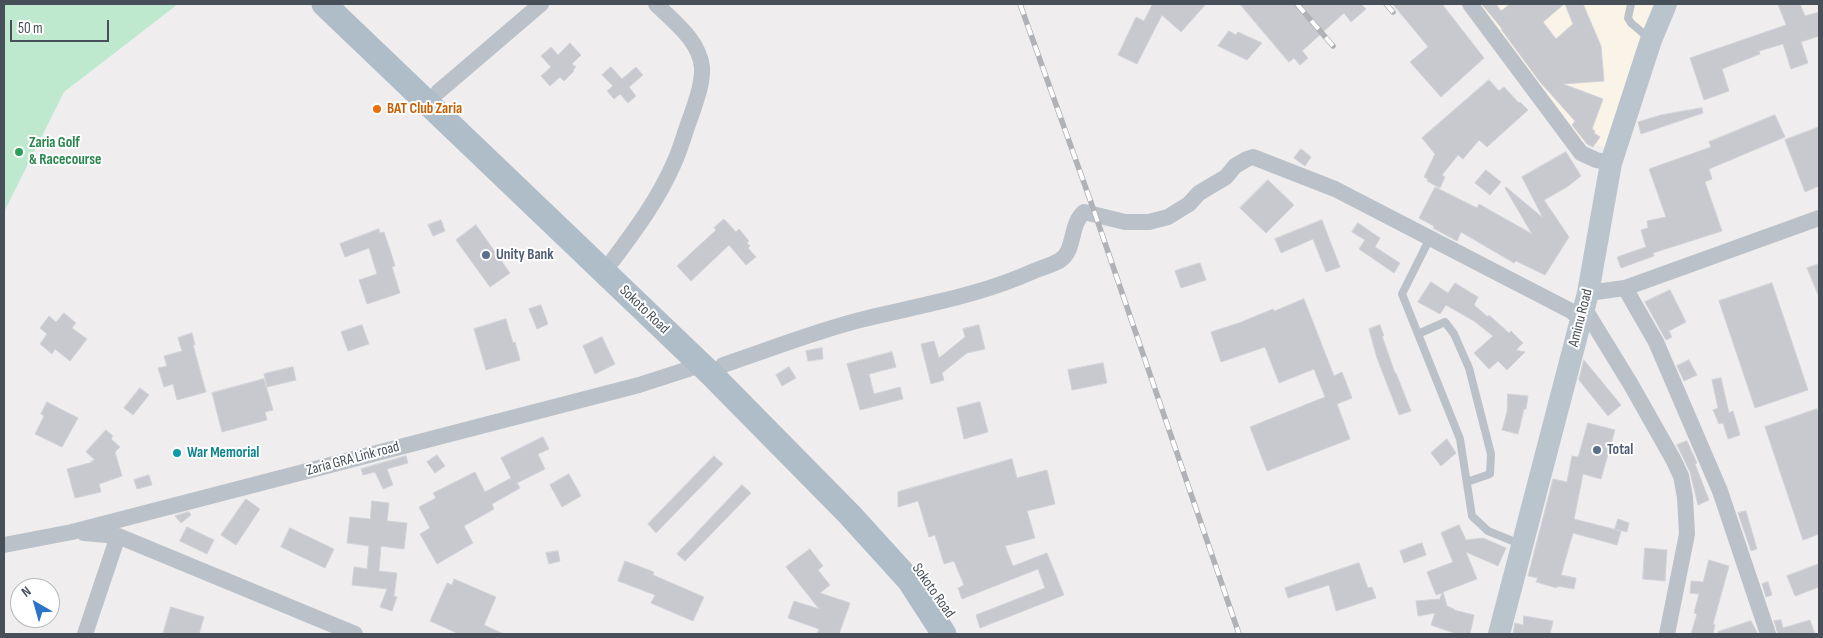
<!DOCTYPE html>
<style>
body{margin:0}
#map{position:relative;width:1823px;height:638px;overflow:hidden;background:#efeded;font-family:"Sofia Sans Condensed",sans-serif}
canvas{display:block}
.frame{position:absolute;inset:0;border:5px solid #475058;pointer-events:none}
.north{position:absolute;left:10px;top:578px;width:50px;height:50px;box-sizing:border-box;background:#fff;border:1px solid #b5b9bc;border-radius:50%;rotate:322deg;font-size:14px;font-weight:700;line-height:20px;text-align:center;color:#475058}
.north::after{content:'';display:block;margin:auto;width:18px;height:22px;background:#2b73cb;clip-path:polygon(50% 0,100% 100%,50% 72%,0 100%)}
.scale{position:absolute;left:10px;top:20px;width:99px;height:22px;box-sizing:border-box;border:2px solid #475058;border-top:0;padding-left:6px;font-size:15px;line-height:18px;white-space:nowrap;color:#475058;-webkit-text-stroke:4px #fff;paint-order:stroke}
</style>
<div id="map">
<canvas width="1823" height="638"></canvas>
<div class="frame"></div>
<div class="north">N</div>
<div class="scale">50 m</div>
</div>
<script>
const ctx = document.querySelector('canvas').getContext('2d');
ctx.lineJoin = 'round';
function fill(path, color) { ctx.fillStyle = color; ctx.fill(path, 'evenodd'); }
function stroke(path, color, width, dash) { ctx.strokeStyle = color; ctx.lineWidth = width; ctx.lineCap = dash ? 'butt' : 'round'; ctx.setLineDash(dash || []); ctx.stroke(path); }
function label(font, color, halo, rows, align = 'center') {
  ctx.font = font + ' "Sofia Sans Condensed",sans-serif'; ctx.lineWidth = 4; ctx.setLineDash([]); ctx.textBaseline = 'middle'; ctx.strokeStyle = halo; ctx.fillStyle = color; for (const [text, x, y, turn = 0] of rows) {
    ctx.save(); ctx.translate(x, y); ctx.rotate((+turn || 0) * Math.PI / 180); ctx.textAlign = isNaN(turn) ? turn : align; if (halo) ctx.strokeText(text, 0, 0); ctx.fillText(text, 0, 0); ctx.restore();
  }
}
const commercial = new Path2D(`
 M1473,4H1668L1609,148L1578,141Z`);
const green = new Path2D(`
 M4,4H178L64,92L4,212Z`);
const building = new Path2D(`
 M1150,4H1206L1181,32L1162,15L1137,64L1118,55L1136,17L1144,21L1152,5Z
 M1240,4H1361L1366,9L1351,22L1344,13L1302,51L1308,58L1300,65L1294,58L1289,62Z
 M1393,4H1442L1484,58L1441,97L1410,62L1428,47Z
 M1482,4H1496L1501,11L1510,4H1564L1543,22L1556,39L1573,24L1565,4H1583L1601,46L1604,81L1563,84L1603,99L1592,129L1595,131L1594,133L1600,137L1593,147L1587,144L1572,125L1575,121L1540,82L1501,29H1502Z
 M1778,4H1800L1805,16L1819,12V36L1801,42L1808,63L1791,69L1783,44L1759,51L1760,54L1722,69L1729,91L1704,100L1690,58L1786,25Z
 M1229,31L1236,35L1238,32L1262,43L1247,60L1218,46Z
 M570,43L581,55L572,64L576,67L573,70L574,71L564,81L560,77L550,86L541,76L551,67L541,56L551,47L558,55Z
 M611,67L622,79L636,67L643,75L629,87L636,96L628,103L620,94L614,99L607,91L613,86L602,75Z
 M1489,80L1499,91L1504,87L1519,103L1520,102L1528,110L1487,147L1479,140L1463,159L1458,155L1442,175L1445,177L1440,188L1427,181L1428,179L1424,177L1435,154L1422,138Z
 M1702,108L1703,113L1641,134L1638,122L1661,115Z
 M1775,115L1785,137L1709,169L1712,179L1705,182L1722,231L1653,253L1654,256L1621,268L1617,257L1646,247L1641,230L1648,228L1647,221L1666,217L1649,169L1711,147L1709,142Z
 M1819,127V186L1805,192L1785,140Z
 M1301,149L1311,157L1305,166L1294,158Z
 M1566,152L1581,176L1567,187L1544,200L1569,237L1545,275L1516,261L1514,263L1461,232L1457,241L1433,228L1434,226L1419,218L1435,187L1477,208L1479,204L1532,234L1505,188L1506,187L1543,218L1522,177Z
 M1486,170L1501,182L1490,195L1475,183Z
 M1268,180L1294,205L1266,233L1240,208Z
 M724,219L736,232L739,229L749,241L747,243L750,246L748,248L756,257L746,265L729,245L691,281L677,266L716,230L714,228Z
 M441,220L445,231L433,236L428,225Z
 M1322,220L1340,267L1326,272L1313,239L1281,253L1275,239Z
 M1358,223L1380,238L1375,247L1400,263L1394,273L1359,249L1365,240L1352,232Z
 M476,225L510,273L490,287L456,240Z
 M379,229L380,233L384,232L391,253L395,266L392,267L400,293L367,304L359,280L377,274L369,248L345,257L340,244Z
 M1200,263L1206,280L1181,288L1175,271Z
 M1819,264V297L1807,268Z
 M1431,282L1448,293L1455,283L1478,297L1474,305L1488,317L1489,315L1509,333L1511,331L1523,343L1516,350L1525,352L1507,370L1498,361L1489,369L1474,353L1493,336L1474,321L1446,305L1440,314L1418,302Z
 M1772,283L1808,390L1755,408L1719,301Z
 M1670,290L1686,322L1669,331L1672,337L1666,340L1645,302Z
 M1304,299L1334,376L1342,372L1352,398L1337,404L1350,439L1267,471L1250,427L1325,397L1314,369L1279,383L1265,347L1221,362L1211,332L1239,323L1273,309L1274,311Z
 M541,305L548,324L537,329L529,309Z
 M64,313L76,323L72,328L87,339L70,361L55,349L52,354L40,344L47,334L40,328L49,316L56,322Z
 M506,319L513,343L515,342L520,360L486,370L474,329Z
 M362,325L369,344L348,351L341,332Z
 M979,325L985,349L967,353L942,373L944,380L931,384L921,344L934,341L939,358L965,337L963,329Z
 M1380,325L1384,336H1382L1395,373H1396L1411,411L1399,415L1377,358L1369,329Z
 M192,333L195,345H193L206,392L177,400L173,384L164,387L158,368L167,366L164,356L182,351L178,338Z
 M602,337L615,364L595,374L583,346Z
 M822,348L823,359L808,361L806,351Z
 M892,352L896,367L869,374L874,394L900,387L903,399L860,410L847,364Z
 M1584,360L1621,405L1608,416L1579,380Z
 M1689,360L1697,375L1684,381L1677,366Z
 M1103,363L1107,383L1072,390L1068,370Z
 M293,367L296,380L267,387L264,374Z
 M789,367L796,378L782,386L776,375Z
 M1721,378L1729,413L1733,411L1740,435L1728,439L1723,423L1719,424L1713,410L1718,408L1712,380Z
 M264,379L273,410L265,412L267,420L222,432L212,393Z
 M140,388L149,395L133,415L124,408Z
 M1508,394L1528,396L1526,409H1524L1518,434L1502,430L1507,412Z
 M47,402L78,418L62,447L35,434L44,416L41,414Z
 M980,402L988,432L964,439L957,408Z
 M1817,409L1819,416V534L1803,540L1765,427Z
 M1588,423L1615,430L1601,479L1583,474L1574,519L1621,531L1617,545L1573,533L1561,575L1576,578L1574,589L1557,586V588L1536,582L1538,578L1528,576L1553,479L1567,482L1572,456L1578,457Z
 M106,430L113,436L111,439L120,447L115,452L122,476L99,484L101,492L75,498L67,469L93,462L91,461L95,460L86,452Z
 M543,437L549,449L538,454L545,469L517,483L520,488L492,504L494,509L464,526L473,543L437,564L420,534L430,528L419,507L436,498L433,493L475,472L485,492L511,478L501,458Z
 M1447,439L1456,453L1441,466L1431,453Z
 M1687,441L1697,463L1695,464L1709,500L1698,505L1690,472L1677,445Z
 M437,455L445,466L435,473L427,462Z
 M406,456L408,463L387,469L393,485L383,489L375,472L363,475L361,469Z
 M714,456L723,464L656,533L648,524Z
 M1012,459L1017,478L1047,470L1055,504L1027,511L1035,538L1005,546L1013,566L1047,553L1064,595L980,628L976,615L1045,588L1038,569L962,599L958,588L964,585L954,561L944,564L935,535L929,537L918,501L898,507V492Z
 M569,474L581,496L562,507L550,485Z
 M149,475L152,485L137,489L134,480Z
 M742,485L751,493L685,561L677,554Z
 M246,499L260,509L236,545L221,535Z
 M372,501L389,503L387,521L407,523L404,549L381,546L379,571L397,573L394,596L397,597L392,611L380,607L387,589L352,585L354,567L367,569L369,546L347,543L350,517L370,519Z
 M1746,511L1757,549L1751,551L1738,513Z
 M189,512L191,515L181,523L175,516Z
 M1618,519L1629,523L1627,532L1615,529Z
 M1459,525L1466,540L1483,538L1506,548L1498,566L1466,552L1477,579L1443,592L1447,606L1454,609V610L1474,615L1470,634H1457L1431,625L1435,613L1418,616L1416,601L1440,599L1442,593L1436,595L1427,572L1453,562L1441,533Z
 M187,527L214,540L207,554L180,541Z
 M290,528L334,549L325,568L281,547Z
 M1422,543L1426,555L1404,563L1400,551Z
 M1645,548L1667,550L1665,581L1643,579Z
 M810,549L823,566L818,570L830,585L820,593L850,603L839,634H817L819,629L788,618L794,601L819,609L786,567Z
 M558,551L560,561L549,564L546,553Z
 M1709,560L1729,566L1713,624L1715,625L1713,634H1691L1697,614L1694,613L1699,594L1690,593L1691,581L1703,582Z
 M625,561L654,572L653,575L704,597L693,621L651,603L655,595L618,581Z
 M1359,563L1368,588L1372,587L1376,598L1336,611L1329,585L1288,598L1285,588Z
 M1819,564V587L1795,596L1787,576Z
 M454,579L496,597L484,625L504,634H459L430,621L447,583L452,585Z
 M1768,582L1772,595L1766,597L1762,584Z
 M171,607L204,617L199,634H163Z
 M1524,616L1553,621L1550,634H1513L1515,623L1523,625Z
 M1781,620L1783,628L1810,620L1815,634H1778L1774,621Z
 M1751,621L1758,634H1718V632Z`);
const lane = new Path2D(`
 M1631,4L1628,18L1631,23L1650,39
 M1430,238L1402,294L1460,439L1472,516L1488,531L1520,544
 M1418,334L1445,322L1454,334L1469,368L1491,454L1490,474L1467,482`);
const street = new Path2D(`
 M1470,4L1581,153L1596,160L1611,163
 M438,92L541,4
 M613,260C636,229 659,198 674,163C681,148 685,131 691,116C696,101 703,83 702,67C699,40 674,22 656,4
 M1625,288L1656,342L1720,491L1768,634
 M1588,293L1625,288L1819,218
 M1584,308L1630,383L1673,459L1681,476L1685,497L1687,534L1667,634
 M723,365C768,350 813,332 860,320C920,305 976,297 1034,271C1042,268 1051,265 1059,261C1076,251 1069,225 1084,212L1125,222H1149L1168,217L1189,204L1199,193L1226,177L1235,166L1247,159L1253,157L1335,189L1571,311L1581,319
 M84,533L118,536L355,634
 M4,545L72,532L639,385L701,365
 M85,634L118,536`);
const secondary = new Path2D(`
 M1499,634L1588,293L1611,163L1651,40L1666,4`);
const primary = new Path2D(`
 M324,4L712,375L850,515L909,580L944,634`);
const rail = new Path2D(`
 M1020,4L1093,208L1239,634
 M1297,4L1333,46
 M1386,4L1393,12`);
const markers = [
 [377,109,5,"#e8710a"],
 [19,152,5,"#2e9e5b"],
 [486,255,5,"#5c6f8a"],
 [1597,450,5,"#5c6f8a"],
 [177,453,5,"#0f9aa8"]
];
const foodNames = [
 ["BAT Club Zaria",387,109]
];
const leisureNames = [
 ["Zaria Golf",29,143],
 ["& Racecourse",29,160]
];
const serviceNames = [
 ["Unity Bank",496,255],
 ["Total",1607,450]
];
const streetNames = [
 ["Sokoto Road",644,310,44],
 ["Aminu Road",1581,318,-76],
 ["Zaria GRA Link road",353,459,-15],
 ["Sokoto Road",933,591,55]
];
const cultureNames = [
 ["War Memorial",187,453]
];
fill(commercial, '#f9f4e7');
fill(green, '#bfe9cf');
fill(building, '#c7c9cf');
stroke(building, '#d1d3d8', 1);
stroke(lane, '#bac1c8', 8);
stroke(street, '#bac1c8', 16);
stroke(secondary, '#bac4cd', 22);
stroke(primary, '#afbdc9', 25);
stroke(rail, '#b0b2b7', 5.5);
stroke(rail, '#fff', 4, [11]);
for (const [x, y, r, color] of markers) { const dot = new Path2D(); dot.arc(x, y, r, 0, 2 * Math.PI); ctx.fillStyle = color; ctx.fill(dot); stroke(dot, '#fff', 2); }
label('bold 15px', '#c56008', '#fff', foodNames, 'left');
label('bold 15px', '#27864d', '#fff', leisureNames, 'left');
label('bold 15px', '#4e5e75', '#fff', serviceNames, 'left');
label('15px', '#475058', '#fff', streetNames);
label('bold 15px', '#0d838f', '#fff', cultureNames, 'left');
</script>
